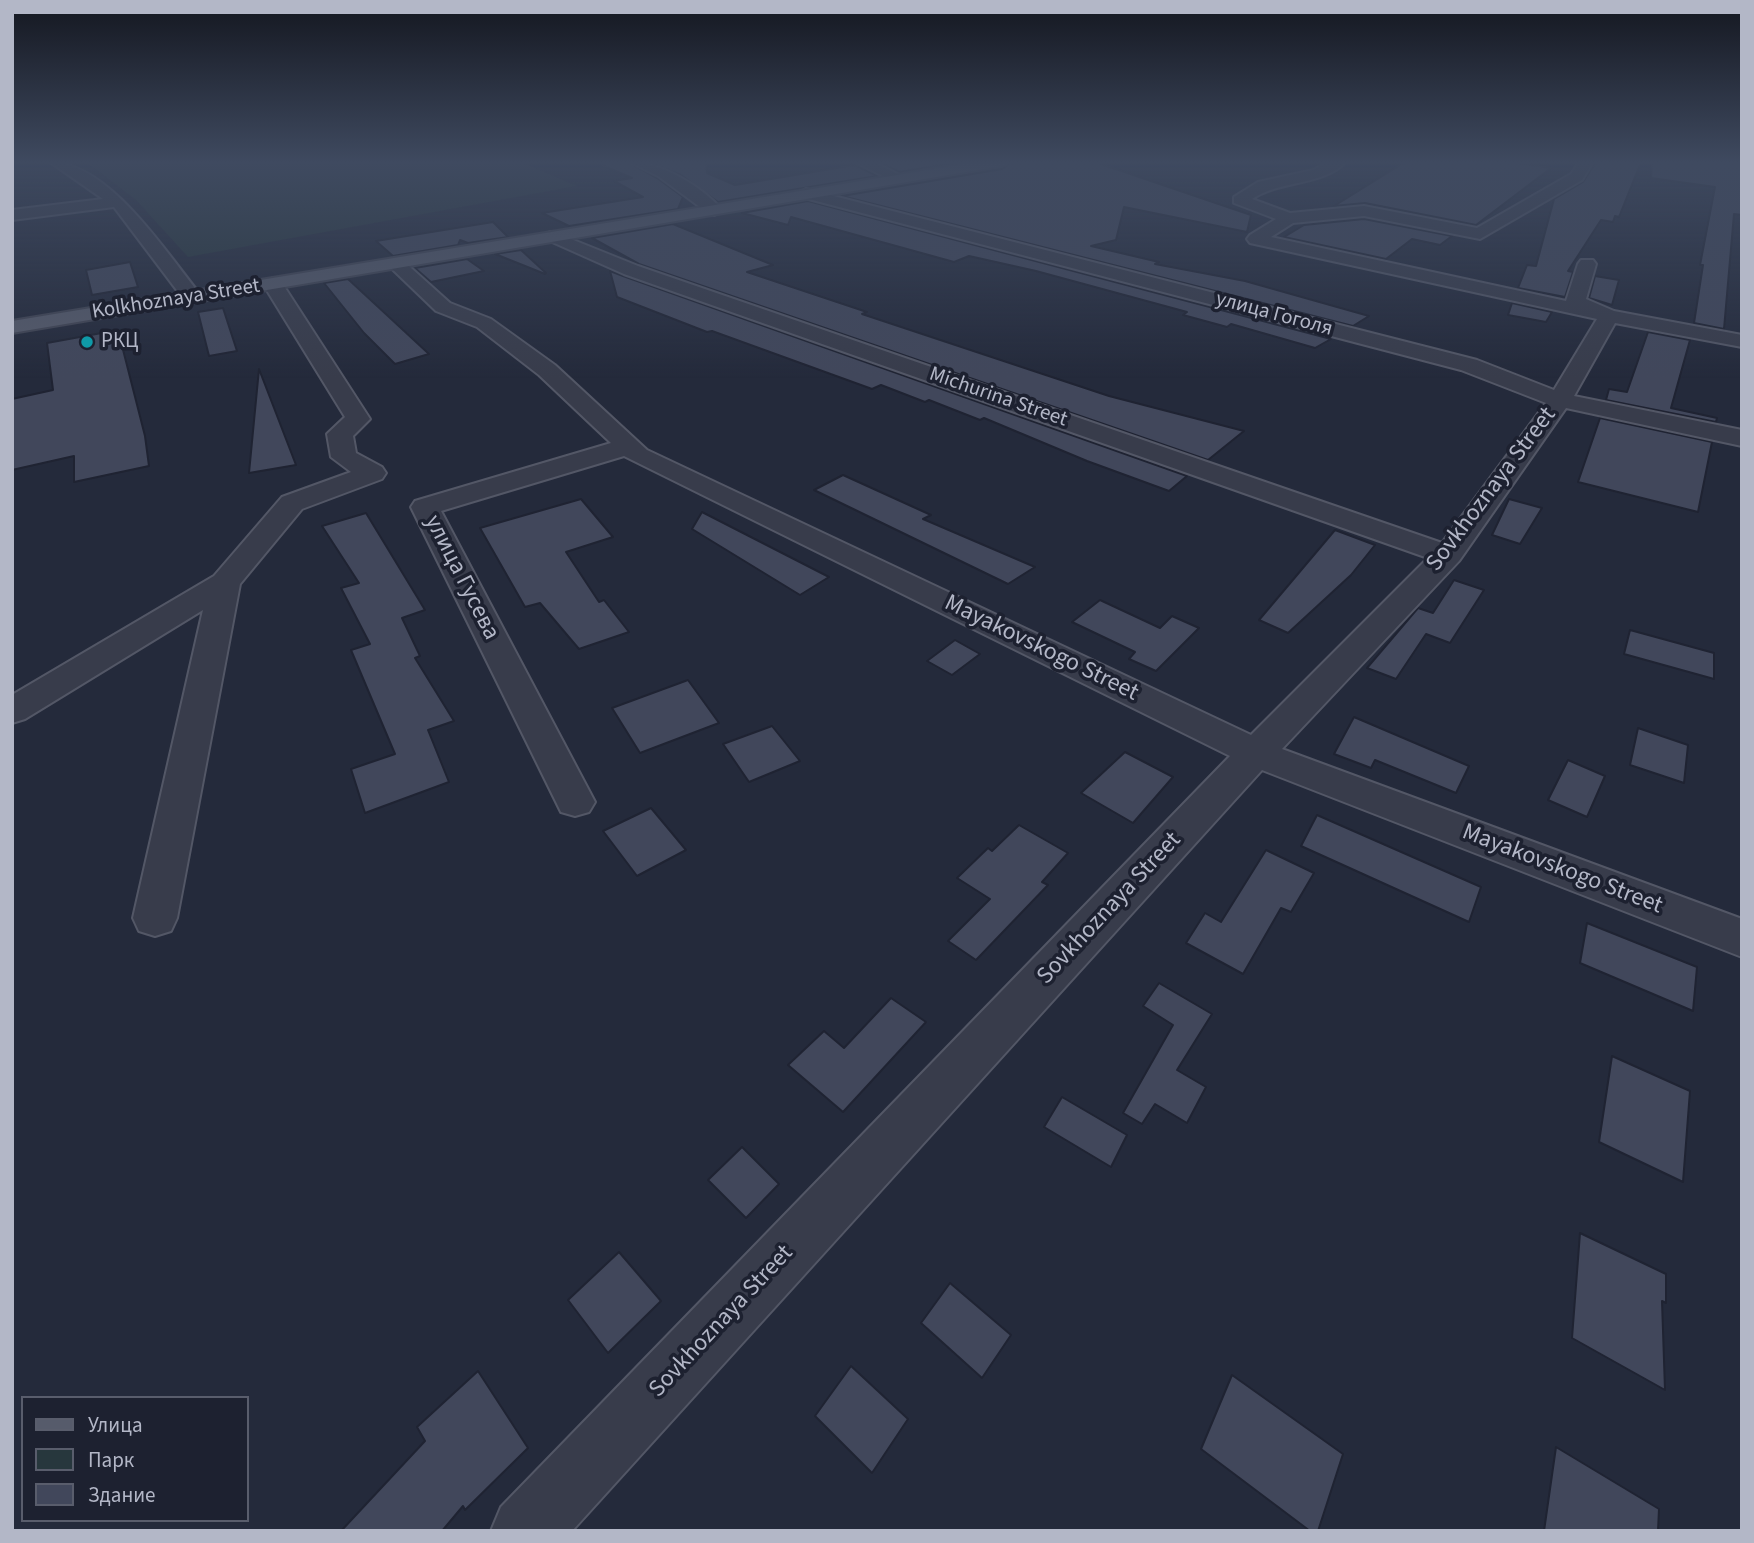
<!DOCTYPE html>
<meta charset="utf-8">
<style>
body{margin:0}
#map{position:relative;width:1754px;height:1543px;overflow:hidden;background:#242a3b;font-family:"Source Sans 3",sans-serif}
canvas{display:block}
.frame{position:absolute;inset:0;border:14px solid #b3b7c7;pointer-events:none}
.legend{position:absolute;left:21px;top:1396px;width:228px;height:126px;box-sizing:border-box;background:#1d2130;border:2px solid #595d6c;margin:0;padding:9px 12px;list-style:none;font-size:21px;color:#b3b7c7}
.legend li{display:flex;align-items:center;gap:14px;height:35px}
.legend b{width:35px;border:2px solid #595d6c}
</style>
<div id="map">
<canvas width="1754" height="1543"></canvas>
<div class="frame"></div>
<ul class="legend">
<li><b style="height:9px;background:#565b6b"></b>Улица</li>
<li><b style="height:19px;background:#27373d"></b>Парк</li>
<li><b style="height:19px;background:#41475b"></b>Здание</li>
</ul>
</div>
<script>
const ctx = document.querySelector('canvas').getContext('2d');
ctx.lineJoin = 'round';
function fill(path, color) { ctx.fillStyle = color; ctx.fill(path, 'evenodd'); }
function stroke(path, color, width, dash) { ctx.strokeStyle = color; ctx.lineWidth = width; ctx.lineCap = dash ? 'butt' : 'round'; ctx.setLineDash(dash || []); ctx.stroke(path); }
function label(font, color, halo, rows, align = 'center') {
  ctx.font = font + ' "Source Sans 3",sans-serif'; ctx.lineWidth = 7; ctx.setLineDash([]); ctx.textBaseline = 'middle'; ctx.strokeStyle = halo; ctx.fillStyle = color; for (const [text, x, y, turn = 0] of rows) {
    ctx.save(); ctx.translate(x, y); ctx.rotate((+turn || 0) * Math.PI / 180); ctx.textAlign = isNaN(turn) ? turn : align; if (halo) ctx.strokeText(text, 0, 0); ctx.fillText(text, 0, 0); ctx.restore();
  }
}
const green = new Path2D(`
 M86,162H521L577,186L188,257L136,200Z`);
const building = new Path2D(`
 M595,162H628L657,178L683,197L678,209L569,226L542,213L643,197L614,181L632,178Z
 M648,162H706L707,173L735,185L855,165L877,176L718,202L681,175Z
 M880,162H960L899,172Z
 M1011,162H1095L1251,215L1247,232L1124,207L1116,240L1091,246L1159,262L1155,264L1245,281L1369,316L1353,326L842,196L1002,169Z
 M1405,162H1512L1551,168L1476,225L1365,203L1334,206Z
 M1596,162H1641L1619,217L1615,216L1613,222L1601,220L1568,271L1573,272L1565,297L1518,288L1527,265L1536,266L1554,199L1583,182Z
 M1652,162H1742V215L1734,214L1724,329L1694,323L1703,265H1700L1715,187L1651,178Z
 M808,201L1331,339L1315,348L1231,324L1227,327L1183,315L1187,312L1036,271L969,256L954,262L791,217L788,225L742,213Z
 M1364,219L1452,236L1440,245L1412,239L1386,259L1284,237L1304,225Z
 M493,222L508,237L468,243L460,240L458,245L393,256L376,241Z
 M673,224L773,265L747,272L867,312L862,314L1109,396L1244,431L1208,460L639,264L592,238Z
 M521,250L546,273L545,274L495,254Z
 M467,259L484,271L431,282L415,268Z
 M130,262L138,287L92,295L86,270Z
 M610,271L623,276L1187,476L1169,491L1087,461L984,418L980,420L929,400L925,402L881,385L872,389L712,331L707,332L617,297Z
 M1595,276L1619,280L1612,305L1589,298Z
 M348,279L429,354L395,364L364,333L324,283Z
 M1512,303L1552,312L1546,322L1508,315Z
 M223,308L237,351L209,356L198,312Z
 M118,330L145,436L149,466L74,482V456L12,470V399L53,390L47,343Z
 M1648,332L1690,340L1671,408L1717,418L1716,422L1606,400L1609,389L1627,392Z
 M259,369L296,465L249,473Z
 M1600,418L1712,442L1698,512L1578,482Z
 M843,475L931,515L923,519L1035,567L1008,584L814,490Z
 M581,499L613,537L566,552L599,602L604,600L629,632L579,649L540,603L525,607L480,528Z
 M1509,499L1542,508L1520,544L1492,535Z
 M702,512L829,577L800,595L692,529Z
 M366,513L425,610L402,618L420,656L415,658L454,721L428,730L449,782L365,813L351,769L395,754L351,650L370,644L341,588L359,583L322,526Z
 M1335,530L1375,545L1351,575L1288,633L1259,620Z
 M1454,580L1484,590L1450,643L1426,634L1396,679L1367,668L1418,608L1433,613Z
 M1100,600L1160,628L1172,616L1199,628L1156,671L1129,659L1135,652L1072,622Z
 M1630,630L1714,653V679L1624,654Z
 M955,640L980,654L952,675L927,661Z
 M688,680L719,723L640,753L612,708Z
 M1354,717L1469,766L1456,793L1375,760L1371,768L1334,754Z
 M772,726L800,761L749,782L723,744Z
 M1638,728L1688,745L1684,783L1630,765Z
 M1125,752L1173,777L1133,823L1081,793Z
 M1568,760L1605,776L1587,817L1548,800Z
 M651,808L686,850L637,876L603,831Z
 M1317,815L1481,887L1469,922L1301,846Z
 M1019,825L1068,853L1042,882L1048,885L976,960L948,941L990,899L957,878L988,848L992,851Z
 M1266,850L1314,873L1291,912L1281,908L1243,974L1186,943L1205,913L1221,922Z
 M1587,923L1697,967L1693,1011L1580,963Z
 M1159,983L1212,1014L1177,1070L1206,1087L1187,1123L1155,1104L1142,1124L1123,1113L1173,1025L1143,1006Z
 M891,998L926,1022L843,1112L788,1065L824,1031L844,1048Z
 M1612,1056L1690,1091L1683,1182L1599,1142Z
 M1062,1097L1127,1135L1111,1167L1044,1127Z
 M742,1147L779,1184L746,1218L708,1180Z
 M1580,1233L1666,1274V1303L1662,1301L1665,1390L1572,1338Z
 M619,1252L661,1301L608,1353L568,1300Z
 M950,1283L1011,1335L982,1378L921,1323Z
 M851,1366L908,1419L872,1473L815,1416Z
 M478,1371L528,1448L465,1510L463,1506L442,1531H341L425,1441L417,1427Z
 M1232,1375L1343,1454L1318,1531H1310L1201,1449Z
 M1556,1447L1659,1509L1658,1531H1544Z`);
const minor = new Path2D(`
 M50,162C108,162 165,251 199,293L202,297L199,301H185L114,207L12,220V210L103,199Z
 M630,162C660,162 702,186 722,210L714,215L708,213L658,176Z
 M855,162H874L907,179L900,183L895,182Z
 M1328,162H1346C1322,186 1280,180 1252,199L1290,213L1364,206L1477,228L1571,174L1579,162H1593L1582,180L1480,239L1364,216L1293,223L1271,237L1566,301L1578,264L1581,260H1593L1596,264L1586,299L1614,311L1742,335V347L1615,323L1574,396L1742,430V446L1566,408L1459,561L1282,749L1742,919V957L1262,770L572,1531H491L501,1507L1230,756L624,456L441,511L595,802L589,812L575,816L561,812L411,507L415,501L611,443L539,375L477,327L436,311L386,263L395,258L401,259L450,303L491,319L555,365L647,450L1251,735L1428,558L624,274L541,237L550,232L556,233L638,266L1442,543L1546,403L1461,370L801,197L798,194L806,189L1477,360L1554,390L1597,319L1250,243L1247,239L1250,235L1276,219L1234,203V197L1258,182L1313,170Z
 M273,278L280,280L370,419L353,436L356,453L382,467L386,473L382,479L302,509L240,584L177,918L171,931L155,936L139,931L133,918L203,610L25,719L12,723V695L214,576L282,497L351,472L331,457L327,434L345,417L263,284Z`);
const major = new Path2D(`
 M976,162H1009L1002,166L12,333V321Z`);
const markers = [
 [87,342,7,"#0f9aa8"]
];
const farStreetnames = [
 ["Kolkhoznaya Street",176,300,-9],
 ["улица Гоголя",1274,315,15],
 ["Michurina Street",998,398,19]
];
const farPoinames = [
 ["РКЦ",101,342]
];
const streetNames = [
 ["Sovkhoznaya Street",1492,490,-53],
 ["улица Гусева",461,578,63],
 ["Mayakovskogo Street",1041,649,26],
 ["Mayakovskogo Street",1562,870,21],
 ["Sovkhoznaya Street",1110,909,-47],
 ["Sovkhoznaya Street",722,1322,-47]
];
fill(green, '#27373d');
fill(building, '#41475b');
stroke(building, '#1f2332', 2);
stroke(minor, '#535766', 4);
stroke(major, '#414554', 4);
fill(minor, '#383c4b');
fill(major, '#565b6b');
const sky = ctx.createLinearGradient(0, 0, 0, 378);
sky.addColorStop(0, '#141720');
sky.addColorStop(0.43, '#3f4a60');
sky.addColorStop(1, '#3f4a6000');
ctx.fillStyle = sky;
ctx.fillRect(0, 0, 1754, 378);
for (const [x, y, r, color] of markers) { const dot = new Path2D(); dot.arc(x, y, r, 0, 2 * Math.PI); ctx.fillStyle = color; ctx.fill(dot); stroke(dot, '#1d2130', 2.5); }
label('21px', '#b3b7c7', '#1d2130', farStreetnames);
label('21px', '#b3b7c7', '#1d2130', farPoinames, 'left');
label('24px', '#b3b7c7', '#1d2130', streetNames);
</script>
